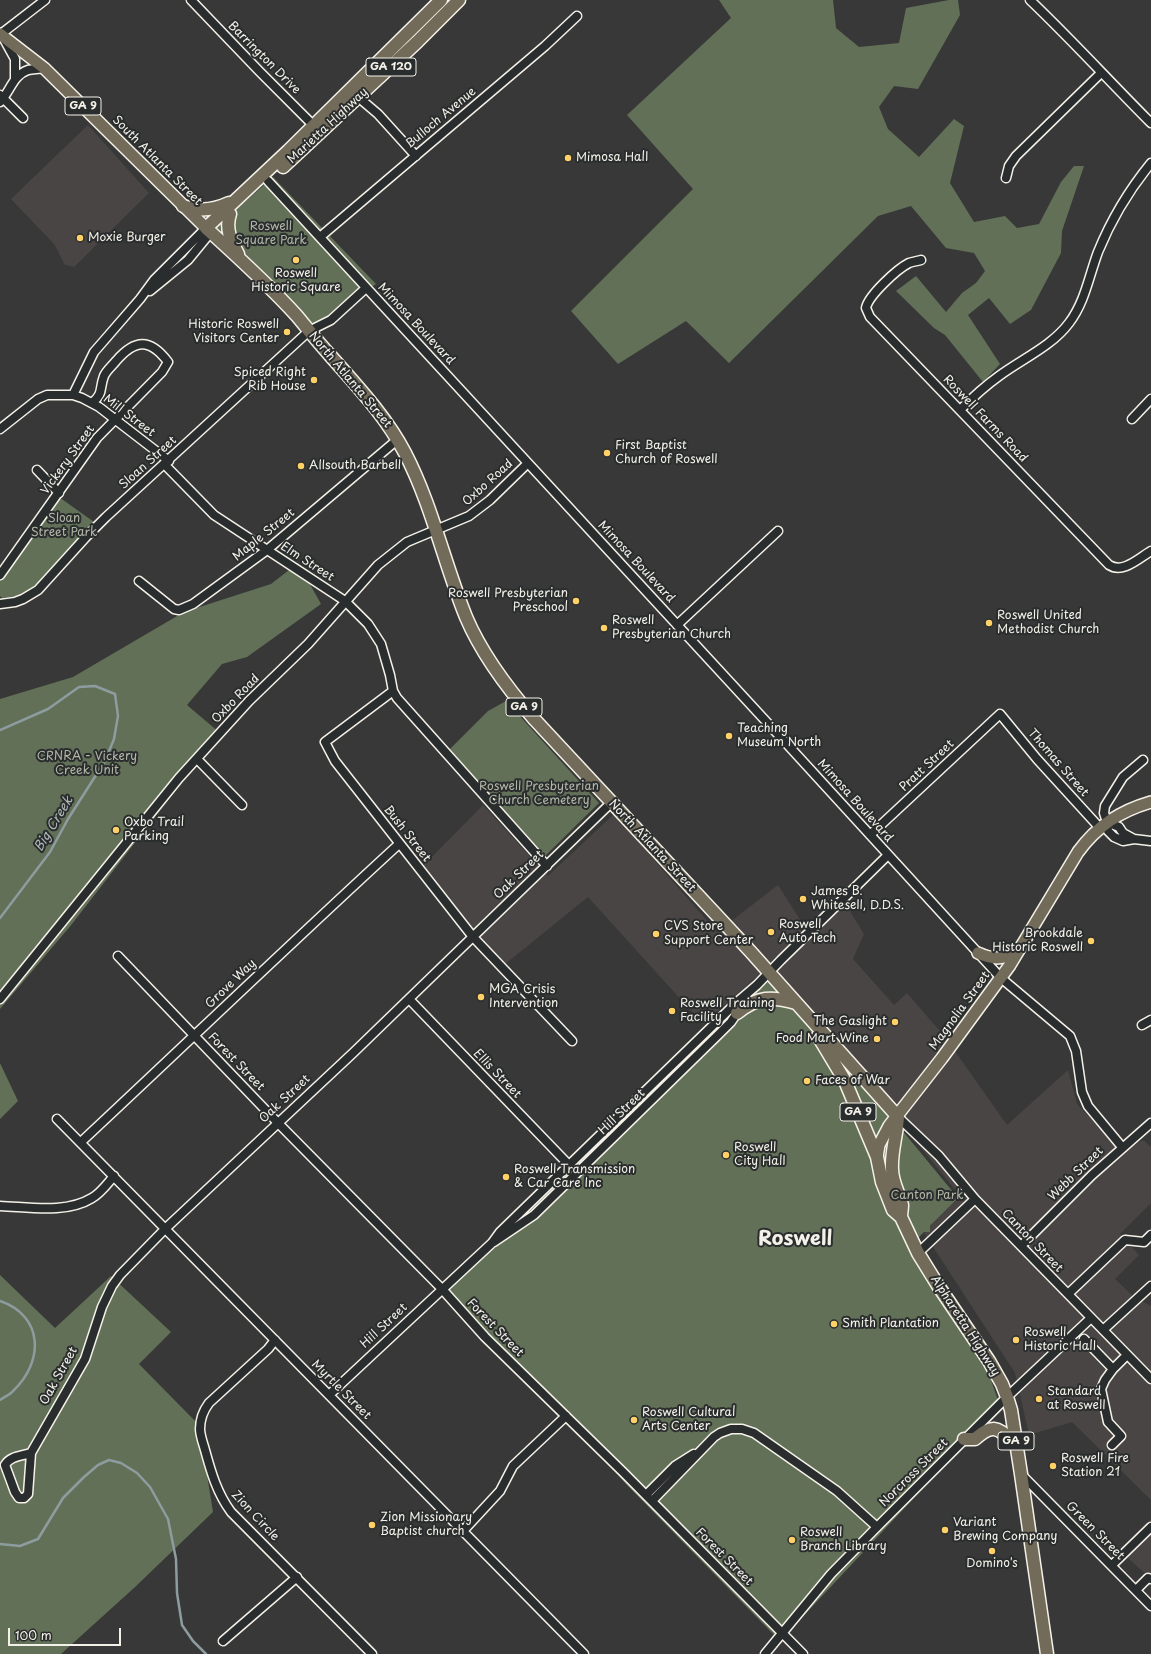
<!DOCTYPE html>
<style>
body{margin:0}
#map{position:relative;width:1151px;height:1654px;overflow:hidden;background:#383838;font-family:"Playpen Sans",sans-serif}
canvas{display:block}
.scale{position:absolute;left:8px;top:1628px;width:113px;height:18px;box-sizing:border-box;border:2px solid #f4f1e8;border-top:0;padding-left:5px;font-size:12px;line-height:14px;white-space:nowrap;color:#f4f1e8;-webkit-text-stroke:3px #2a2d2e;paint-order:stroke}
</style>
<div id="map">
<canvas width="1151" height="1654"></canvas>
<div class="scale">100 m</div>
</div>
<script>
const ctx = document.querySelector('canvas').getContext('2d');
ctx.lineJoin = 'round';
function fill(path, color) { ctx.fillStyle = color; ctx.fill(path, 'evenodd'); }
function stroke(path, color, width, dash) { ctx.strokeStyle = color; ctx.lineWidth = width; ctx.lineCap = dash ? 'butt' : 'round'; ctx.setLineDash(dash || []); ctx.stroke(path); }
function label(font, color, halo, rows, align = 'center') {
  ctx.font = font + ' "Playpen Sans",sans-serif'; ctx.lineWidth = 4; ctx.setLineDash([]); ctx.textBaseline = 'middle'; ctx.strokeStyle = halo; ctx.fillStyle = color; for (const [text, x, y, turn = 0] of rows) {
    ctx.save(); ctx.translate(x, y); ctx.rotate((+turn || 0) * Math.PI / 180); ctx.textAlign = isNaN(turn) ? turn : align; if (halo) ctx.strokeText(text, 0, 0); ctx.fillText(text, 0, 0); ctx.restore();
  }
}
const built = new Path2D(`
 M88,125L149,193L74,267L65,265L54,244L11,199Z
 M483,805L548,876L614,814L717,932L778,885L811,937L845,903L864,934L853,959L894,1005L907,993L945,1037L1007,1125L1068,1070L1077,1104L1123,1152L1143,1140L1151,1147V1203L1120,1234L1139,1255L1115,1279L1134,1297L1151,1306V1500L1072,1422L1029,1435L1015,1373L924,1233L960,1196L772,963L703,1024L588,897L504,965L422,867Z
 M1151,1519V1579L1119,1550Z`);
const green = new Path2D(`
 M719,0H833L836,28L859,47L899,43L906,8L949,0H958L960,15L918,89L894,86L879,107L888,129L919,157L954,119L964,126L950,183L974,222L1005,216L1017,228L1039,224L1061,182L1074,166H1084L1062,231L1061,253L1031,310L1010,324L989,298L968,315L1000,364L983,382L945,335L934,328L896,291L916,276L946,312L962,293L976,283L985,271L974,253L946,248L911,206L878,216L729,363L686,321L618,364L571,311L693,189L627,115L731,18Z
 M273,177L376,284L309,331L211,232Z
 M59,497L94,522L40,581L30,590L17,596L2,598L0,596V580L41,525Z
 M298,563L321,604L247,657L222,664L187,705L220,733L72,924L0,1009V699L73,677L184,612L271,584Z
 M506,701L599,803L544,857L449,750L488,711Z
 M765,978L892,1118L958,1198L930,1226V1232H924L912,1244L937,1295L982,1354L1000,1406L780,1641L626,1484L445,1286L609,1134Z
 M0,1063L18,1101L0,1119Z
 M0,1275L55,1328L111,1276L171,1332L139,1364L199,1425L213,1512L134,1588L61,1654H0Z`);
const stream = new Path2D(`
 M0,730L48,709L79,687L95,686L115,694L118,716L114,739L105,761L68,819L50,852L0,918
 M0,1301C44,1316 44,1362 13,1391C10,1395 4,1397 0,1400
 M0,1544L20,1546L38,1539L63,1498L84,1477L98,1465L109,1460L121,1463L137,1473L150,1487L168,1519L176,1559L177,1593L182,1625L193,1641L206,1654`);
const minor = new Path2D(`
 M191,0L260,72L316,128
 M1030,0C1072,40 1110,82 1151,123
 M0,33L1,34L45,0
 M4,39L15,59V79
 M0,95L23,118
 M358,97L378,114L416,156
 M0,102C10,92 13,75 28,70C33,69 39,69 44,68
 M1006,178L1009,166L1016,156L1101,73
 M268,181L786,743L1001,978L1070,1036L1076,1051L1082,1092L1088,1106L1122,1147
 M320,237L545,46L577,16
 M921,260C917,261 912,262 909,263C897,269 868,296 866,308L870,317L1109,565C1123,574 1139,558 1151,551
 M150,291L188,260L211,232
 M73,395L94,352L101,344L140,299L154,280L206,228
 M960,410C972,398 985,386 999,376C1022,359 1052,346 1069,323C1085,302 1089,276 1098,252C1111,220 1129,190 1151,163
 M1132,419L1151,399
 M0,429L38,399L47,395H73L82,398L99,407L169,461
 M165,465L214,515L345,601L368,624L381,644L390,675L393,691L397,698L547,866
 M37,470L59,493
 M0,575L97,438L162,372L168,362C150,338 135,339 116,361C112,366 106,371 104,376C99,389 104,393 92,403
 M139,581L174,609L179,610L193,604L267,550L397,440
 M0,604L15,602L23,599L38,590L86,537L106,517L309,331L331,320L366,288
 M677,625L778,531
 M393,691L325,742L335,761L473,937L572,1041
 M197,759L242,805
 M1143,760L1123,777L1105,806L1104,813L1107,822L1108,831L1114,837L1123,841L1134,839L1151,841
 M1107,822L1119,827L1123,833L1134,839
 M870,835L1000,714L1037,759L1099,827
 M118,956L278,1123L442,1289L485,1337L624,1473L803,1654
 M0,999L179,778L249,701L308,644L378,565L407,542L469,516L490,500L528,463
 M409,999L569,1165
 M1142,1025L1151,1020
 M898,1117L939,1156L975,1199L1151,1379
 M57,1119L584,1654
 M81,1142C187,1043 292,942 399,844
 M0,1206C29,1207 66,1214 92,1198C101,1193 107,1184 114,1176
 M494,1242L534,1215L719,1034L731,1022L739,1010
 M1021,1246L1092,1175L1151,1123
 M918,1253L975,1199
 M1068,1294L1125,1240L1144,1242L1151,1235
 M1103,1330L1151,1286
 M1084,1339L1113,1369
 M275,1340L268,1349L209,1403C203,1411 200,1419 200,1429C200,1435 203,1443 205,1450C211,1472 217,1493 231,1512L372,1654
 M329,1395L492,1243L500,1232L736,1003L757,985L781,960L888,855
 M1112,1445L1121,1436L1108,1422L1101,1389L1105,1380L1113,1369L1127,1355
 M31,1453C22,1456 10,1456 5,1465L15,1492L19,1498H24L28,1494L31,1453L85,1359L102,1307L112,1286L120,1275L166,1228L353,1053L612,802
 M1021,1474L1151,1606
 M646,1495L675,1466L694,1454
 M652,1501L714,1437L720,1433L731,1429H742L754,1433L837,1491L877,1527
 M463,1531L500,1491L513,1466L566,1416
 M1112,1565L1151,1527
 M1136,1590L1148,1578L1151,1579
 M223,1641L297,1577
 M765,1654L831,1574L877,1527L1007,1397L1091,1318`);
const major = new Path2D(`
 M0,34L44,68L206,228
 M978,953C993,960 1005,960 1019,950
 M877,1157L879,1145L889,1126L942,1058L1010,965L1078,852C1097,826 1120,811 1151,802`);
const highway = new Path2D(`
 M441,0L288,151L206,228C237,256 269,285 297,316C307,328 317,341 328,353C356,385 385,415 405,453C432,505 444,563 466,617C482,655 508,689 535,720L750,951L898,1117C897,1134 891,1152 892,1169C892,1182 899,1193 902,1205C902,1209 901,1213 901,1217
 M283,167L417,42L459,0
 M183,206C199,212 214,210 229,203
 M230,214C225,228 231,241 238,254
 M737,1013C758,996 772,996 796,1003
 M818,1036L845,1081L877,1157L882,1182L893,1210L901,1217L918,1253L939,1287L989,1361L1002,1384L1007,1397L1011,1410L1021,1474L1047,1654
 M964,1439H975C994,1422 998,1429 1016,1443`);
const markers = [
 [568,158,4,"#ffd166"],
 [80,238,4,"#ffd166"],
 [296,260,4,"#ffd166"],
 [287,332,4,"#ffd166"],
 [314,380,4,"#ffd166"],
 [607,453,4,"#ffd166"],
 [301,466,4,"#ffd166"],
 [576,601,4,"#ffd166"],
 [989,623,4,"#ffd166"],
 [604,628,4,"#ffd166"],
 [729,736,4,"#ffd166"],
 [116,830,4,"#ffd166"],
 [803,899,4,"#ffd166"],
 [771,932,4,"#ffd166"],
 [656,934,4,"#ffd166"],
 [1091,941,4,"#ffd166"],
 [481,997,4,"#ffd166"],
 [672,1011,4,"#ffd166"],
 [895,1022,4,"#ffd166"],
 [877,1039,4,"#ffd166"],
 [807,1081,4,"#ffd166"],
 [726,1155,4,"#ffd166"],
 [506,1177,4,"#ffd166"],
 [834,1324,4,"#ffd166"],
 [1016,1340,4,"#ffd166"],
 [1039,1399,4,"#ffd166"],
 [634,1420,4,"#ffd166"],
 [1053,1466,4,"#ffd166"],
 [372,1525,4,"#ffd166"],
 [945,1530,4,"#ffd166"],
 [792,1540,4,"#ffd166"],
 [992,1551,4,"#ffd166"]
];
const shields = [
 [391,67,50],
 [83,106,36],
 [524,707,36],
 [858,1112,36],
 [1016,1441,36]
];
const shieldNames = [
 ["GA 120",391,67],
 ["GA 9",83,106],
 ["GA 9",524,707],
 ["GA 9",858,1112],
 ["GA 9",1016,1441]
];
const streetNames = [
 ["Barrington Drive",264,58,45],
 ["Bulloch Avenue",441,118,-40],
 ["Marietta Highway",328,126,-43],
 ["South Atlanta Street",157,161,45],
 ["Mimosa Boulevard",416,324,47],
 ["North Atlanta Street",350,380,50],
 ["Mill Street",129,416,37],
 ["Roswell Farms Road",985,419,46],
 ["Vickery Street",68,460,-54],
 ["Sloan Street",148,463,-42],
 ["Oxbo Road",488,483,-42],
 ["Maple Street",264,535,-39],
 ["Elm Street",307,562,33],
 ["Mimosa Boulevard",636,562,47],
 ["Oxbo Road",236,699,-46],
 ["Thomas Street",1058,763,49],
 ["Pratt Street",927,766,-43],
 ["Mimosa Boulevard",855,801,48],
 ["Bush Street",407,834,52],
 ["North Atlanta Street",652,846,47],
 ["Oak Street",519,875,-44],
 ["Grove Way",231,984,-44],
 ["Magnolia Street",960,1011,-54],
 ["Forest Street",236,1062,46],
 ["Ellis Street",497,1074,46],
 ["Oak Street",285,1099,-43],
 ["Hill Street",622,1112,-44],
 ["Webb Street",1076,1174,-44],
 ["Canton Street",1032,1241,46],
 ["Hill Street",384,1326,-43],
 ["Alpharetta Highway",965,1326,57],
 ["Forest Street",495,1328,46],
 ["Oak Street",59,1376,-61],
 ["Myrtle Street",341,1390,45],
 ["Norcross Street",914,1473,-45],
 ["Zion Circle",255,1516,47],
 ["Green Street",1095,1531,45],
 ["Forest Street",724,1557,45]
];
const poiNames = [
 ["Mimosa Hall",576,158],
 ["Moxie Burger",88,238],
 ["Roswell",296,274,"center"],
 ["Historic Square",296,288,"center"],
 ["Historic Roswell",279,325,"right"],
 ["Visitors Center",279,339,"right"],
 ["Spiced Right",306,373,"right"],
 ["Rib House",306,387,"right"],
 ["First Baptist",615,446],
 ["Church of Roswell",615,460],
 ["Allsouth Barbell",309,466],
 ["Roswell Presbyterian",568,594,"right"],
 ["Preschool",568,608,"right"],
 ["Roswell United",997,616],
 ["Methodist Church",997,630],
 ["Roswell",612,621],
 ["Presbyterian Church",612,635],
 ["Teaching",737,729],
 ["Museum North",737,743],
 ["Oxbo Trail",124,823],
 ["Parking",124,837],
 ["James B.",811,892],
 ["Whitesell, D.D.S.",811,906],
 ["Roswell",779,925],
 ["Auto Tech",779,939],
 ["CVS Store",664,927],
 ["Support Center",664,941],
 ["Brookdale",1083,934,"right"],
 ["Historic Roswell",1083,948,"right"],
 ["MGA Crisis",489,990],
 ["Intervention",489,1004],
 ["Roswell Training",680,1004],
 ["Facility",680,1018],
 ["The Gaslight",887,1022,"right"],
 ["Food Mart Wine",869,1039,"right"],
 ["Faces of War",815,1081],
 ["Roswell",734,1148],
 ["City Hall",734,1162],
 ["Roswell Transmission",514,1170],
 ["& Car Care Inc",514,1184],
 ["Smith Plantation",842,1324],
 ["Roswell",1024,1333],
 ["Historic Hall",1024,1347],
 ["Standard",1047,1392],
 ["at Roswell",1047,1406],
 ["Roswell Cultural",642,1413],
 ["Arts Center",642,1427],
 ["Roswell Fire",1061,1459],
 ["Station 21",1061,1473],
 ["Zion Missionary",380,1518],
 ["Baptist church",380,1532],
 ["Variant",953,1523],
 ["Brewing Company",953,1537],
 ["Roswell",800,1533],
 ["Branch Library",800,1547],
 ["Domino's",992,1564,"center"]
];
const parkNames = [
 ["Roswell",271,227],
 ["Square Park",271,241],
 ["Sloan",64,519],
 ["Street Park",64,533],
 ["CRNRA - Vickery",87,757],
 ["Creek Unit",87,771],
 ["Roswell Presbyterian",539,787],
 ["Church Cemetery",539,801],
 ["Canton Park",927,1196]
];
const waterNames = [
 ["Big Creek",54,824,-59]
];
const townNames = [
 ["Roswell",795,1239]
];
fill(built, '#494544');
fill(green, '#627057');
stroke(stream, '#8d9c9f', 2.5);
stroke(minor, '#f4f1e8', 11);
stroke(major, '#f4f1e8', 14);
stroke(highway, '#f4f1e8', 15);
stroke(minor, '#2a2d2e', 8);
stroke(major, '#736b5a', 11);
stroke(highway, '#736b5a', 12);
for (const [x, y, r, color] of markers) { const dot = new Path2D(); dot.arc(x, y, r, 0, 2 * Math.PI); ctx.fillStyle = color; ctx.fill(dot); stroke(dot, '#2a2d2e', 1.5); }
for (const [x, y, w] of shields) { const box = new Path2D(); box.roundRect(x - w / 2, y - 9, w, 18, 3); ctx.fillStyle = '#2a2d2e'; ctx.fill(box); stroke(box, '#f4f1e8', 1); }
label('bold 11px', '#f4f1e8', null, shieldNames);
label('12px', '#f4f1e8', '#2a2d2e', streetNames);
label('12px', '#f4f1e8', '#2a2d2e', poiNames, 'left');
label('12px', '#b2b7a7', '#2a2d2e', parkNames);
label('italic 13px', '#b0b8b7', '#2a2d2e', waterNames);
label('bold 20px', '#f4f1e8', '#2a2d2e', townNames);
</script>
